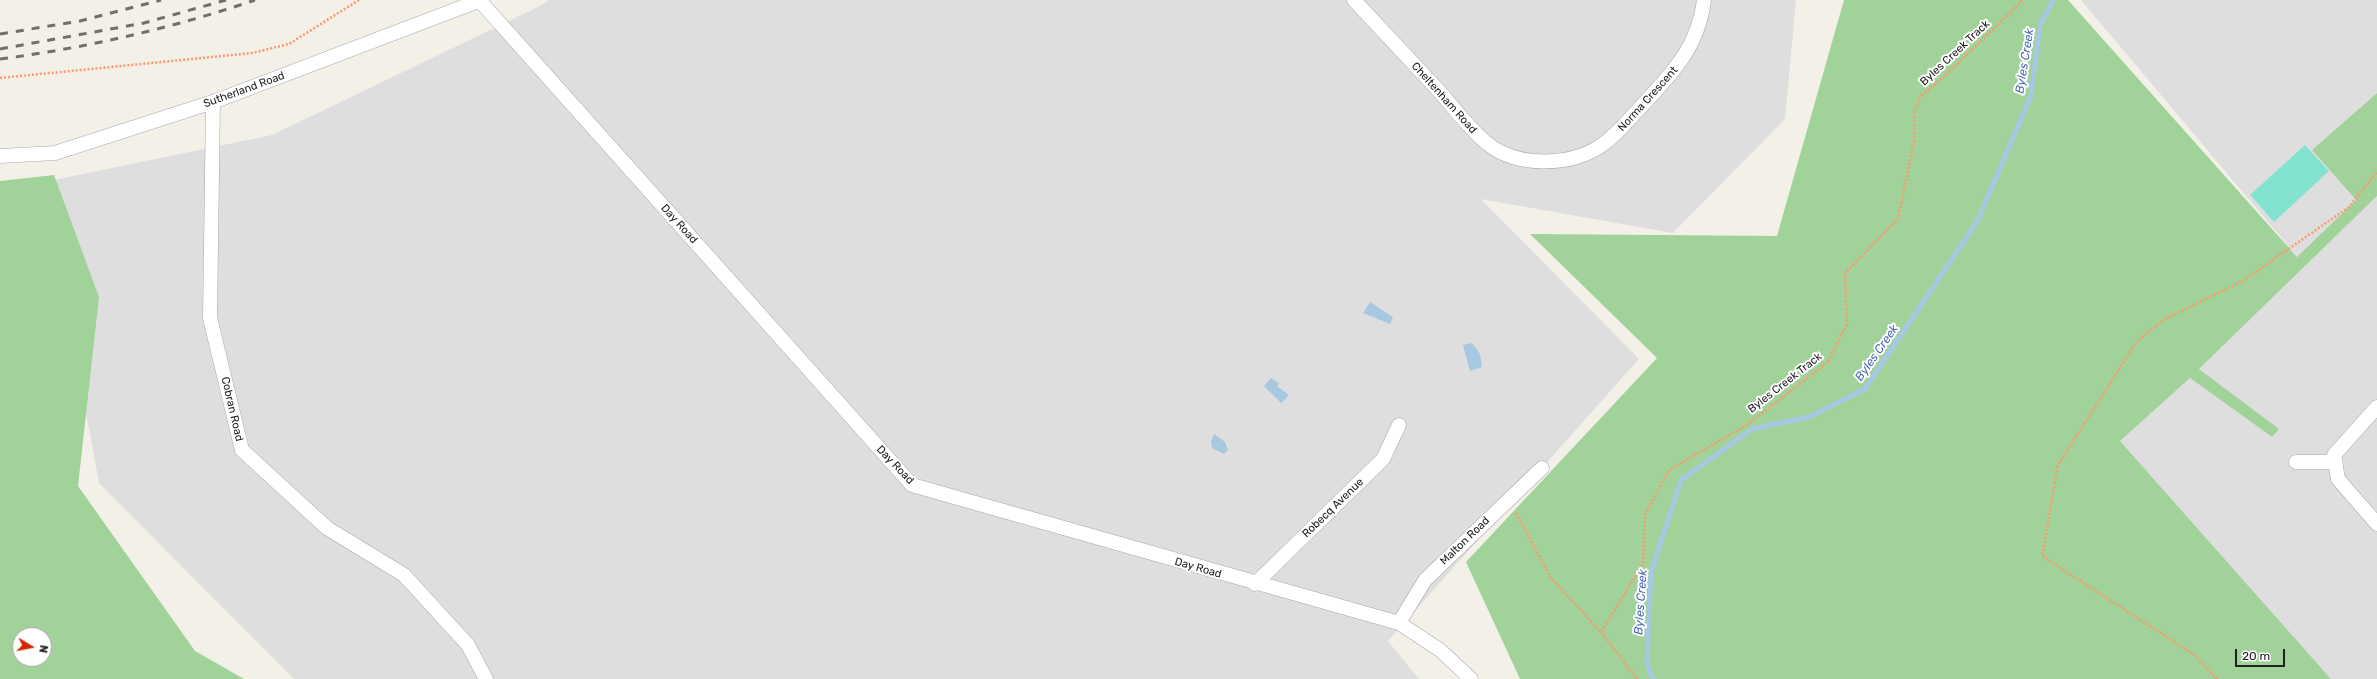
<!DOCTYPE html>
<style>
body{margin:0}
#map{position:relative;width:2377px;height:679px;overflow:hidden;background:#f2f0e7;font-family:Rubik,sans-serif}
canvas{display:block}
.north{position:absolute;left:12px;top:627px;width:40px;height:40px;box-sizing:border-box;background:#fff;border:1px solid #a6a6a6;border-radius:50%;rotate:100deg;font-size:11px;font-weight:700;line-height:16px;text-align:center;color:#212121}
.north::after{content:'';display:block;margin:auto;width:14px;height:18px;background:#d22a00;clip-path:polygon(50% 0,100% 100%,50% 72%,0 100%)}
.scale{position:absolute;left:2235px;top:649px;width:50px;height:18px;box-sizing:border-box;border:2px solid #212121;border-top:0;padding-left:5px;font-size:12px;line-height:14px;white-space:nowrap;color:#212121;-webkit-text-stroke:3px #fff;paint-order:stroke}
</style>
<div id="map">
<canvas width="2377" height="679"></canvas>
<div class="north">N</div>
<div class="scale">20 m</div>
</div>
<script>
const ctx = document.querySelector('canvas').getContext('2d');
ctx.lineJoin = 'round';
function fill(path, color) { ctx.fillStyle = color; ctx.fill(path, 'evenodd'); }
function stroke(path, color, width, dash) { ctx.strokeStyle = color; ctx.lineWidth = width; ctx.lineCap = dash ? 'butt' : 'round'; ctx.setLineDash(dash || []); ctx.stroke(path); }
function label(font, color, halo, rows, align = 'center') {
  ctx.font = font + ' Rubik,sans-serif'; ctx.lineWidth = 4; ctx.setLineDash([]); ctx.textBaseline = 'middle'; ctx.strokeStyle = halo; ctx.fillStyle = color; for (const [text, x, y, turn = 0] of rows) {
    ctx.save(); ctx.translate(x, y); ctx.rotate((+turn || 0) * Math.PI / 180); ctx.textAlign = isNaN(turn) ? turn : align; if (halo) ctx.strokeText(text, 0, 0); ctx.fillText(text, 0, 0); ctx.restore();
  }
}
const residential = new Path2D(`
 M549,0H1796L1785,119L1673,233L1481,199L1639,359L1388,641L1419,679H294L99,483L44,182L272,135L538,7Z
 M2081,0H2377V93L2312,150L2356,200L2306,265L2377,196V679H2331L2120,441L2190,378L2272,437L2278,429L2199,369L2305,266Z`);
const forest = new Path2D(`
 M1844,0H2068L2297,257L2356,200L2312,150L2377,93V196L2199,369L2279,429L2272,437L2190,378L2120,441L2331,679H1520L1466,562L1657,358L1530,234L1777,236Z
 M54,175L99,297L78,486L195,651L244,679H0V181ZM20,635H44V659H20Z`);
const pitch = new Path2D(`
 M2305,145L2329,171L2274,222L2250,195Z`);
const water = new Path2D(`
 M1370,302L1393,317L1390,324L1363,313Z
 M1472,343L1480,354L1482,367L1470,371L1463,345Z
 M1271,378L1279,383L1277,386L1289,395L1281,403L1264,386Z
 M1214,434L1225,442L1228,450L1224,454L1212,448L1211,442Z`);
const stream = new Path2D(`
 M1653,679L1647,664L1651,573L1681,480L1752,429L1809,417L1865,389L1978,220L2031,96L2040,25L2053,0`);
const path = new Path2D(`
 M0,78L252,53L289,44L359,0
 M1516,513L1551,578L1601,632
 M1637,679L1601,632L1643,564L1645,515L1669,470L1747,425L1828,362L1847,324L1845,273L1898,219L1914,141V112L1920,97L1945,76L2023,0
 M2217,679L2193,654L2042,556L2058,465L2137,341L2163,320L2241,282L2349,207L2377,172`);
const street = new Path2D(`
 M1354,0C1382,30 1411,61 1439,91C1455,109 1469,129 1488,144C1518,168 1572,166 1602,145C1616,135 1626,123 1637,111C1669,76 1698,50 1704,0
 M480,1L912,485L1399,623L1440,650L1471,679
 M213,102L210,318L242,450L327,528L404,575L468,645L486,679
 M0,156L55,153L213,102L481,0
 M2377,407L2334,455L2338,479L2377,524
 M2296,462H2334
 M1255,584L1383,459L1399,425
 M1399,623L1425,580L1542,468`);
const rail = new Path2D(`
 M0,34L80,21L161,0
 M0,49L144,23L226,0
 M0,59C86,48 173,28 255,0`);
const streetNames = [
 ["Byles Creek Track",1955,53,-43],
 ["Sutherland Road",244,90,-20],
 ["Cheltenham Road",1444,98,48],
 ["Norma Crescent",1648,99,-48],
 ["Day Road",679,224,48],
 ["Byles Creek Track",1785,383,-38],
 ["Cobran Road",232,409,77],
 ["Day Road",895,465,46],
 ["Robecq Avenue",1333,508,-44],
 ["Malton Road",1465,541,-44],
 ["Day Road",1198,568,16]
];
const waterNames = [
 ["Byles Creek",2025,61,-81],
 ["Byles Creek",1877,353,-55],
 ["Byles Creek",1641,602,-86]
];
fill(residential, '#dfdede');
fill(forest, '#a0d29a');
fill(pitch, '#83e3d1');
fill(water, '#a6c8e0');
stroke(stream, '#a6c8e0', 5);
stroke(street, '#a8a8a8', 15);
stroke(path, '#ff986b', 2.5, [2, 2]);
stroke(street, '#fff', 14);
stroke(rail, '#6f6f6f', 3, [8, 8]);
label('11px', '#212121', '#fff', streetNames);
label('italic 12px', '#4869b6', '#fff', waterNames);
</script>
